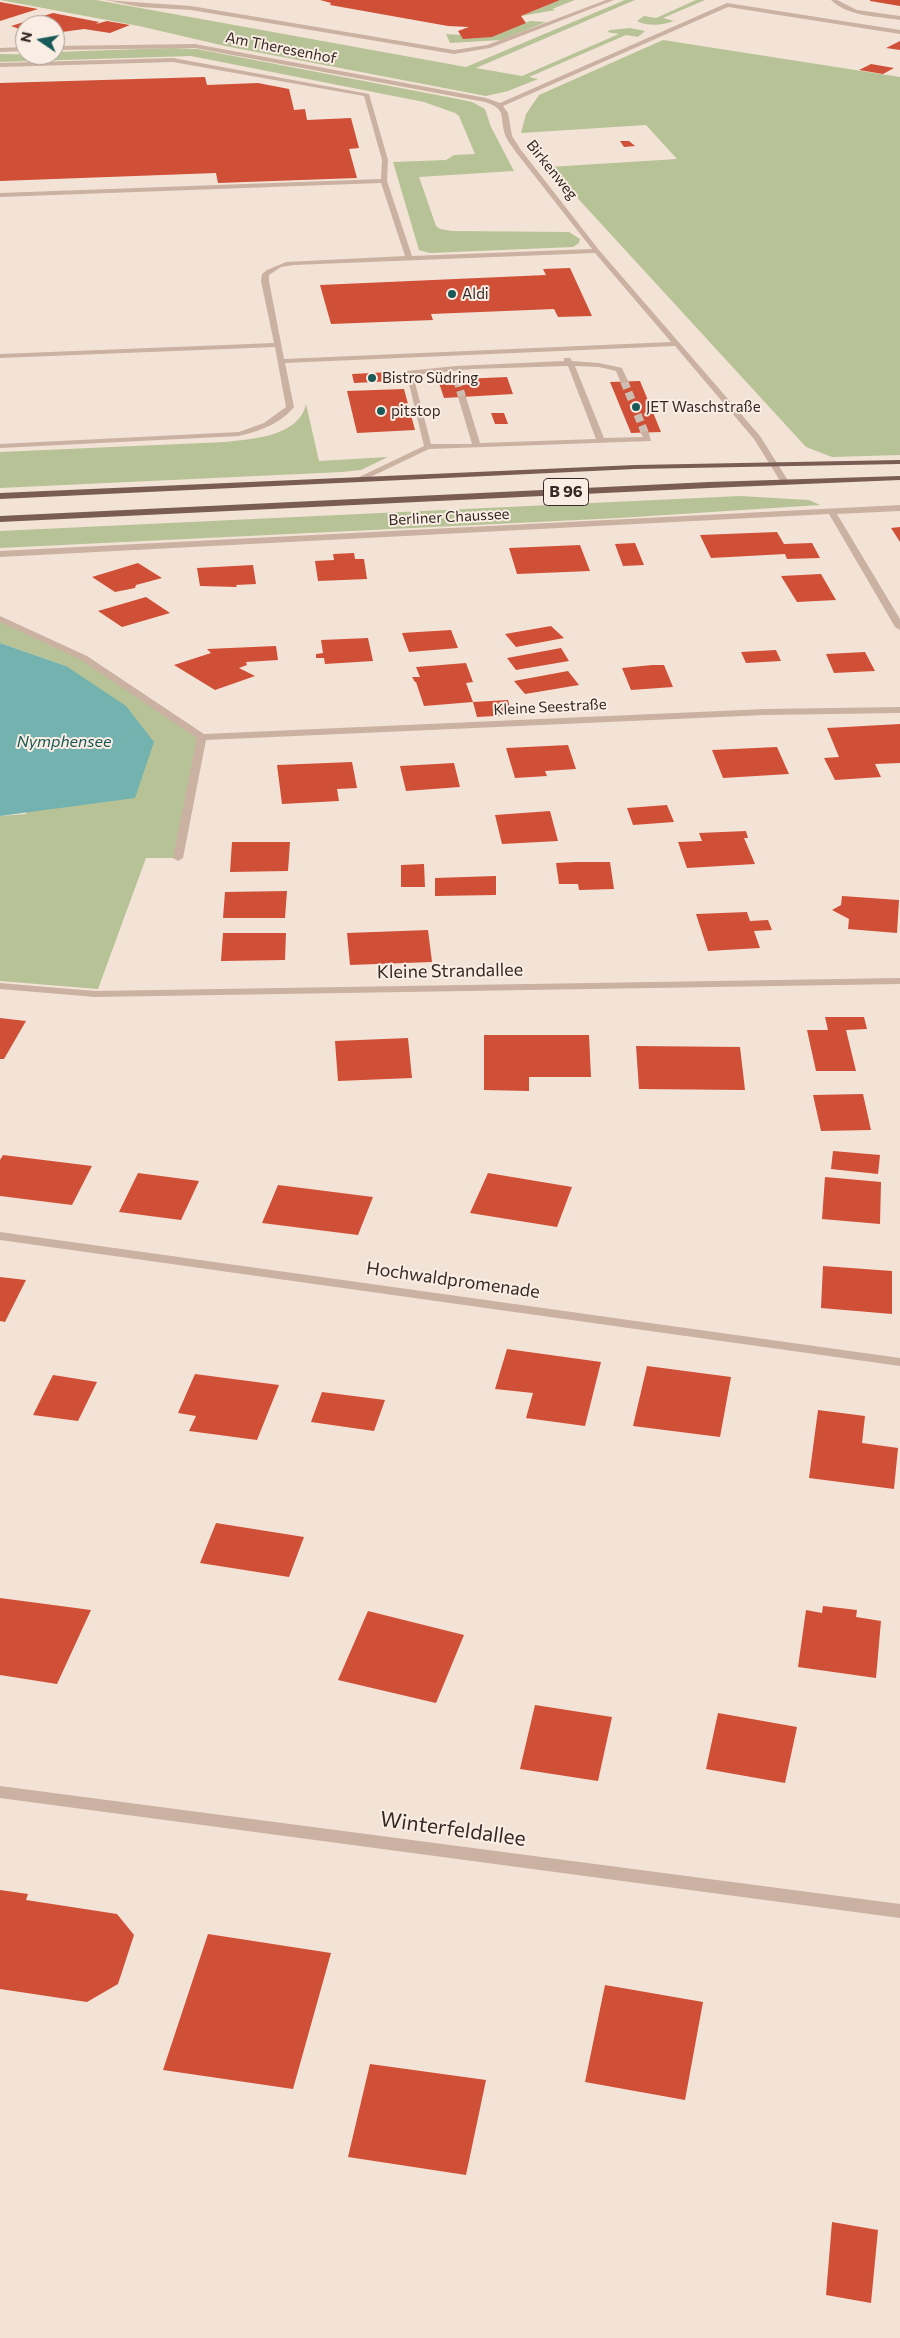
<!DOCTYPE html>
<meta charset="utf-8">
<style>
body{margin:0}
#map{position:relative;width:900px;height:2338px;overflow:hidden;background:#f3e3d6;font-family:Commissioner,sans-serif}
canvas{display:block}
.north{position:absolute;left:15px;top:15px;width:50px;height:50px;box-sizing:border-box;background:#faede3;border:1px solid #ab9f97;border-radius:50%;rotate:282deg;font-size:14px;font-weight:700;line-height:20px;text-align:center;color:#352925}
.north::after{content:'';display:block;margin:auto;width:18px;height:22px;background:#185a58;clip-path:polygon(50% 0,100% 100%,50% 72%,0 100%)}
</style>
<div id="map">
<canvas width="900" height="2338"></canvas>
<div class="north">N</div>
</div>
<script>
const ctx = document.querySelector('canvas').getContext('2d');
ctx.lineJoin = 'round';
function fill(path, color) { ctx.fillStyle = color; ctx.fill(path, 'evenodd'); }
function stroke(path, color, width, dash) { ctx.strokeStyle = color; ctx.lineWidth = width; ctx.lineCap = dash ? 'butt' : 'round'; ctx.setLineDash(dash || []); ctx.stroke(path); }
function label(font, color, halo, rows, align = 'center') {
  ctx.font = font + ' Commissioner,sans-serif'; ctx.lineWidth = 4; ctx.setLineDash([]); ctx.textBaseline = 'middle'; ctx.strokeStyle = halo; ctx.fillStyle = color; for (const [text, x, y, turn = 0] of rows) {
    ctx.save(); ctx.translate(x, y); ctx.rotate((+turn || 0) * Math.PI / 180); ctx.textAlign = isNaN(turn) ? turn : align; if (halo) ctx.strokeText(text, 0, 0); ctx.fillText(text, 0, 0); ctx.restore();
  }
}
const green = new Path2D(`
 M0,0H96L466,67L625,0H635L476,68L522,76L619,34L607,32L610,30L630,28L645,31L638,37L626,35L529,77L538,79L508,91L486,96L225,46L139,26Z
 M560,0H575L552,9L556,10L521,16Z
 M696,0H705L663,18L674,21C663,25 648,27 637,21L644,16L656,18Z
 M530,21L546,22L501,40L450,43L446,34L492,37Z
 M663,40L900,77V455L832,457L806,447L549,167L677,159L646,125L521,133L526,114L539,95Z
 M171,48L197,49L458,99L472,102L485,109L491,127L514,171L419,177L436,226L440,229L452,231L569,232L580,239L579,243L573,247L430,253L419,250L393,162L446,160L454,155L475,154L459,116L455,113L424,102L191,56L0,62V54L55,55V52Z
 M306,404L319,461L388,457L361,470L342,472L0,488V452L225,442C251,439 299,437 306,404Z
 M740,496L809,500L820,505L619,518L0,548V531Z
 M0,619L84,658L202,737L178,858H146L98,989L0,981V816L26,814L66,666L0,643Z`);
const water = new Path2D(`
 M0,643L66,666L126,706L154,742L135,798L0,816Z`);
const building = new Path2D(`
 M320,0H560L521,16L526,23L492,37L463,39L458,31L469,27L448,26L330,5L331,3Z
 M870,0H900V6L870,1Z
 M0,2L38,9L0,21Z
 M53,13L99,22L96,24L107,21L130,25L110,33L84,29L55,33V25H25V31L11,26Z
 M900,41V50L886,48Z
 M871,64L894,68L883,74L859,70Z
 M205,77L207,85L258,83L289,89L294,110L305,109L307,120L351,118L359,148L349,149L357,178L218,183L216,173L0,181V83Z
 M620,141H629L635,146L624,147Z
 M570,268L592,316L558,317L554,309L431,314L433,320L331,324L320,285L546,275L543,269Z
 M390,372L393,381L354,383L352,374Z
 M507,377L513,394L444,398L438,380Z
 M640,381L661,432L631,433L610,382Z
 M404,389L415,430L357,433L347,391Z
 M491,413H504L508,424H495Z
 M900,527V542L891,528Z
 M777,532L784,544L812,543L820,558L787,559L785,554L711,558L700,535Z
 M635,543L644,565L623,566L615,544Z
 M580,545L590,571L517,574L509,548Z
 M354,553L355,559H364L367,579L318,581L315,561L334,560L333,554Z
 M138,563L162,578L136,585L135,588L115,592L92,577Z
 M253,565L256,584L236,585L237,587L200,586L197,568Z
 M821,574L836,600L797,602L781,576Z
 M146,597L170,613L122,627L98,611Z
 M551,626L564,638L516,647L505,634Z
 M451,630L458,648L409,652L402,633Z
 M368,638L373,661L325,664L324,658H316V654L323,653L321,640Z
 M276,646L278,660L246,662L247,665L239,668L255,676L215,690L174,665L211,653L207,649Z
 M561,648L569,661L516,670L507,658Z
 M776,650L781,661L746,663L741,652Z
 M865,652L875,671L834,673L826,654Z
 M466,663L473,682L466,683L473,702L424,706L416,682H415L412,677H420L416,667Z
 M652,665H664L673,687L631,690L622,668Z
 M568,671L579,685L525,694L514,681Z
 M508,700L512,715L477,717L473,702Z
 M900,724V763L875,764L881,777L835,780L824,758L839,757L827,728Z
 M568,745L576,769L545,771L547,776L515,778L506,748Z
 M777,747L789,774L723,778L712,750Z
 M352,762L357,788L337,789L339,801L282,804L277,765Z
 M454,763L460,787L406,791L400,766Z
 M667,805L674,822L633,825L627,808Z
 M550,811L558,841L502,844L495,815Z
 M746,831L748,838H744L755,864L687,868L678,842L702,841L699,833Z
 M232,842H290L288,871L230,872Z
 M576,862H610L614,889L579,890L578,884H559L556,863Z
 M424,864L425,887H401V865Z
 M496,876V895L435,896V878Z
 M287,891L285,918H223L225,892Z
 M842,896L899,900L897,933L848,929L849,919L832,910L841,905Z
 M747,912L750,921L768,920L772,930L754,931L760,948L708,951L696,914Z
 M428,930L432,962L350,965L347,933Z
 M223,933H286L285,960L221,961Z
 M825,1017H864L867,1029L846,1030L856,1071H816L807,1030H828Z
 M0,1018L26,1021L4,1059H0Z
 M484,1035H589L591,1077H529V1091L484,1090Z
 M408,1038L412,1078L338,1081L335,1041Z
 M636,1046L740,1047L745,1090L639,1089Z
 M863,1094L871,1130L821,1131L813,1095Z
 M833,1151L880,1155L878,1174L831,1169Z
 M3,1155L92,1166L72,1205L0,1196V1160Z
 M138,1173L199,1181L181,1220L119,1212Z
 M488,1173L572,1187L557,1227L470,1213Z
 M825,1177L881,1182L880,1224L822,1219Z
 M278,1185L373,1197L358,1235L262,1223Z
 M823,1266L892,1271V1314L821,1308Z
 M0,1277L26,1280L5,1322L0,1321Z
 M507,1349L601,1362L585,1426L526,1418L533,1393L495,1389Z
 M647,1366L731,1377L720,1437L633,1426Z
 M195,1374L279,1385L257,1440L189,1431L196,1416L178,1413Z
 M53,1375L97,1382L78,1421L33,1415Z
 M322,1392L385,1400L374,1431L311,1422Z
 M818,1410L865,1416L862,1443L898,1448L894,1489L809,1478Z
 M216,1523L304,1537L289,1577L200,1563Z
 M0,1598L91,1610L57,1684L0,1675Z
 M823,1606L857,1610L856,1617L881,1621L876,1678L798,1667L806,1610L822,1613Z
 M368,1611L464,1635L436,1703L338,1680Z
 M535,1705L612,1717L598,1781L520,1769Z
 M718,1713L797,1727L785,1783L706,1769Z
 M0,1890L28,1894L26,1900L117,1914L134,1935L118,1984L87,2002L0,1989Z
 M208,1934L331,1953L293,2089L163,2070Z
 M605,1985L703,2002L685,2100L585,2082Z
 M370,2064L486,2080L466,2175L348,2157Z
 M832,2222L878,2230L871,2303L826,2295Z`);
const minorTunnel = new Path2D(`
 M457,379L462,397
 M624,381L645,433`);
const minor = new Path2D(`
 M105,0L191,6L454,50L487,45L606,0H614L490,48L454,54L191,10L140,7Z
 M831,0H837L857,10L900,16V20C878,16 848,17 831,0Z
 M727,3L900,30V34L728,7L503,106L508,113L512,136L521,150L599,250L760,436L789,482L788,484H782L754,439L675,346L285,363L294,407C280,424 260,431 239,436L0,448V444L239,432L264,423L286,407L275,347L0,358V354L274,343L261,281L262,274L267,270L286,262L405,256L381,183L0,197V193L381,179L382,160L364,96L173,62L0,67V63L173,58L369,94L388,160L387,181L412,256L592,249L515,151C512,146 508,142 506,137C498,117 509,110 485,102L195,48L55,50V46L195,44L486,98L500,103ZM595,253L671,342L284,359L269,281V275L281,267L294,265Z
 M25,47V51L0,52V48Z
 M564,358H570L572,361L599,363L622,368L628,381L627,383H621L616,371L599,367L575,366L604,438L643,437L641,433L645,431L649,433L651,441L429,449L362,481L355,479L424,446L406,371L456,366L564,361ZM568,366L596,439L480,443L466,397L462,395L458,397L472,444H431L413,375L472,369Z
 M900,505V511L837,514L900,619V630L895,627L829,514L0,557V551Z
 M0,616L87,656L204,734L765,709L900,707V713L765,715L206,740L183,858L178,861L173,858L197,738L81,660L0,622Z
 M900,978V984L95,997L0,989V983L95,991Z
 M0,1232L900,1358V1366L0,1240Z
 M0,1786L900,1904V1918L0,1798Z`);
const major = new Path2D(`
 M900,460V464L635,469L0,499V493L635,465Z
 M900,476V480L709,488L0,522V516L709,482Z`);
const markers = [
 [452,294,5,"#185a58"],
 [372,378,5,"#185a58"],
 [636,407,5,"#185a58"],
 [381,411,5,"#185a58"]
];
const farStreetnames = [
 ["Am Theresenhof",281,48,11],
 ["Birkenweg",552,170,51],
 ["Berliner Chaussee",449,517,-3],
 ["Kleine Seestraße",550,707,-3]
];
const farPoinames = [
 ["Aldi",462,294],
 ["Bistro Südring",382,378],
 ["JET Waschstraße",646,407],
 ["pitstop",391,411]
];
const shields = [
 [566,492,45]
];
const shieldNames = [
 ["B 96",566,492]
];
const farWaternames = [
 ["Nymphensee",64,742]
];
const streetNames = [
 ["Kleine Strandallee",450,971,-1],
 ["Hochwaldpromenade",453,1280,8]
];
const nearStreetnames = [
 ["Winterfeldallee",453,1829,8]
];
fill(green, '#b7c296');
fill(water, '#73b2af');
fill(building, '#d04f37');
stroke(minorTunnel, '#cdbeb3', 8, [8, 4]);
fill(minor, '#cbb1a2');
fill(major, '#795d54');
for (const [x, y, r, color] of markers) { const dot = new Path2D(); dot.arc(x, y, r, 0, 2 * Math.PI); ctx.fillStyle = color; ctx.fill(dot); stroke(dot, '#faede3', 2); }
label('15px', '#352925', '#faede3', farStreetnames);
label('15px', '#352925', '#faede3', farPoinames, 'left');
for (const [x, y, w] of shields) { const box = new Path2D(); box.roundRect(x - w / 2, y - 13.5, w, 27, 4); ctx.fillStyle = '#faede3'; ctx.fill(box); stroke(box, '#352925', 1); }
label('bold 16px', '#352925', null, shieldNames);
label('italic 16px', '#185a58', '#faede3', farWaternames);
label('18px', '#352925', '#faede3', streetNames);
label('21px', '#352925', '#faede3', nearStreetnames);
</script>
